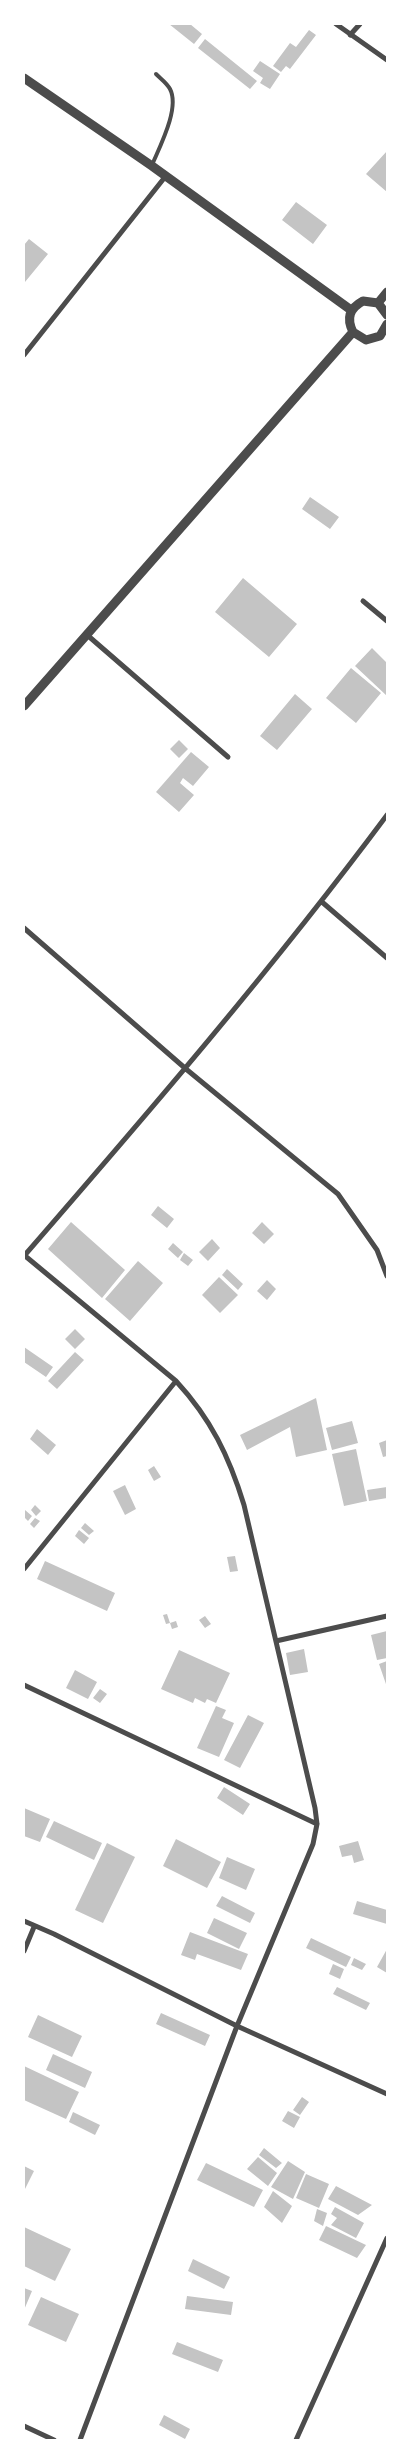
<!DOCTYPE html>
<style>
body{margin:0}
#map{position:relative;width:411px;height:2464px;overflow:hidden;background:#fff;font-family:Barlow,sans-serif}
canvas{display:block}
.frame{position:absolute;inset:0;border:25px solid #fff;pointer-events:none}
</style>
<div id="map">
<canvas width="411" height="2464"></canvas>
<div class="frame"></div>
</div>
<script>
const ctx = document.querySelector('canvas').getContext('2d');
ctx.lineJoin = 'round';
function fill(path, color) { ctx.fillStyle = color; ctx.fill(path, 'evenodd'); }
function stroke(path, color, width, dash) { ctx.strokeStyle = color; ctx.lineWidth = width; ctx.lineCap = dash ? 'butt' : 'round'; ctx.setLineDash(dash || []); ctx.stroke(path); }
const building = new Path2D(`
 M169,24H190L202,34L194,44Z
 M309,30L316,35L290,69L286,66L281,72L273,66L290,43L296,47Z
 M205,39L257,81L250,89L198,48Z
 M260,61L280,74L270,89L260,83L263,78L253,71Z
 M387,151V192L366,174Z
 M296,202L327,225L313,244L282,220Z
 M29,239L48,254L25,282L24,245Z
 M310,497L339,517L330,529L302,509Z
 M243,578L297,624L269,657L215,612Z
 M372,648L387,663V696L355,666Z
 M351,668L381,693L356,723L326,698Z
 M295,694L312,709L277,750L260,736Z
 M179,740L188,749L179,758L170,749Z
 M191,752L209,767L193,786L183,778L180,783L194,795L179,812L156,792Z
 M158,1206L174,1219L167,1228L151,1215Z
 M71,1222L125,1270L102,1298L48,1249Z
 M262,1222L274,1234L264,1244L252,1233Z
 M212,1239L220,1248L208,1261L199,1252Z
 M173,1243L183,1252L178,1258L168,1249Z
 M184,1253L193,1260L188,1266L180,1260Z
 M138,1261L163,1283L130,1321L105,1299Z
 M227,1269L243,1284L238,1290L222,1275Z
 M219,1277L238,1295L220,1313L202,1295Z
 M267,1280L276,1289L267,1300L257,1291Z
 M75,1329L85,1339L75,1349L65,1339Z
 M24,1347L53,1367L46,1377L24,1362Z
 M75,1352L84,1360L57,1389L48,1381Z
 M316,1398L327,1450L296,1457L290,1427L247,1450L240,1435Z
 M352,1421L358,1443L332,1450L326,1428Z
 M37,1429L56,1445L48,1455L30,1439Z
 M387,1440V1456L383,1457L379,1443Z
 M356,1449L367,1501L344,1506L332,1454Z
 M154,1466L161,1477L154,1481L148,1470Z
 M125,1485L136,1509L125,1515L113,1491Z
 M387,1487V1498L369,1501L367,1490Z
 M35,1505L41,1511L36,1516L31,1510Z
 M25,1510L32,1516L28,1521L24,1517Z
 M35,1518L40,1521L34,1528L30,1524Z
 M85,1523L94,1531L89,1535L81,1528Z
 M79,1530L89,1538L84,1544L75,1536Z
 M235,1556L238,1571L230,1572L227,1557Z
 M45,1561L115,1593L107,1611L37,1579Z
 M167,1614L170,1623L166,1624L163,1615Z
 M205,1616L211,1624L205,1628L199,1620Z
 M176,1621L178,1627L172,1629L170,1623Z
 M387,1631V1658L377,1660L371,1635Z
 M304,1649L308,1672L290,1675L286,1653Z
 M179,1650L230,1673L216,1703L207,1699L205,1703L195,1698L193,1703L161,1689Z
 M387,1661V1687L379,1664Z
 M75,1670L97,1682L88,1699L66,1688Z
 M100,1689L107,1694L100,1703L93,1698Z
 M216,1706L226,1710L222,1718L234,1723L219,1757L197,1748Z
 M248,1715L264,1723L240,1768L224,1760Z
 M224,1787L250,1804L243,1815L217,1798Z
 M24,1808L50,1819L40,1842L24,1836Z
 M54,1821L102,1843L94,1860L46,1837Z
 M176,1839L221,1862L207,1888L163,1866Z
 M358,1841L364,1860L354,1863L352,1855L342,1857L339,1846Z
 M107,1843L135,1857L103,1923L75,1910Z
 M227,1857L255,1869L246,1890L219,1878Z
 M222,1896L255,1913L250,1923L216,1906Z
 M357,1901L387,1910V1924L353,1914Z
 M214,1918L247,1933L239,1949L207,1933Z
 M190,1932L248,1954L241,1970L197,1954L195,1960L181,1955Z
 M311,1938L351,1957L346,1967L306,1948Z
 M387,1949V1973L377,1967Z
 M354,1958L366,1964L362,1970L351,1965Z
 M333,1964L344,1969L340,1979L329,1974Z
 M337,1987L370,2003L366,2010L333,1994Z
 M161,2013L210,2035L205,2046L156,2024Z
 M38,2015L82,2036L72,2057L28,2037Z
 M53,2054L92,2072L85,2088L46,2070Z
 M24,2066L79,2092L66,2119L24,2100Z
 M302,2097L309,2102L300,2115L293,2110Z
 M288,2111L300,2117L294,2128L282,2121Z
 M73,2112L100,2125L95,2135L69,2122Z
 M264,2148L282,2163L276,2168L259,2155Z
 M258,2157L277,2173L268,2186L247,2169Z
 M288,2161L305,2172L293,2199L271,2187Z
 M206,2163L263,2190L254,2207L197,2180Z
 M24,2166L34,2171L24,2191Z
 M306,2174L329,2184L319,2208L296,2198Z
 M336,2186L372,2205L358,2215L328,2199Z
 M273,2191L292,2206L282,2223L264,2207Z
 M335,2207L364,2223L356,2238L331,2225L337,2218L331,2214Z
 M317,2209L327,2213L323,2226L314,2221Z
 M326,2226L366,2245L357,2258L319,2240Z
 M24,2227L71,2249L55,2281L24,2266Z
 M193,2259L230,2277L224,2289L188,2271Z
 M24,2288L32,2291L24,2310Z
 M187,2296L233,2302L231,2315L185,2309Z
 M41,2297L79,2314L66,2342L28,2325Z
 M177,2342L223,2360L218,2372L172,2354Z
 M164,2415L190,2429L185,2439L159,2425Z`);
const service = new Path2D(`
 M152,165C160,146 180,108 170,89C167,83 161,79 156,74`);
const minor = new Path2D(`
 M336,24L387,60
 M350,35L360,24
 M24,355L165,177
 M363,601L387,621
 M86,634L228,757
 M322,902L387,958
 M24,928L186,1069L338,1194L377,1250L387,1276
 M24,1255L176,1381C211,1419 229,1456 244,1505L315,1808L317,1824L313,1844L237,2026L80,2440
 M24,1256C149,1112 273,968 387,815
 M24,1569L176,1381
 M276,1641L387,1616
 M24,1685L317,1824
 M24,1921L54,1934L237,2026L387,2094
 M24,1951L34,1927
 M24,2426L54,2440
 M296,2440L387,2238`);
const tertiary = new Path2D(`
 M24,78L152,166L351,310
 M378,303L387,292
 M387,315L378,303L363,301C350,308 346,318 353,332L366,340L380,336L387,324
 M24,706L353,332`);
fill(building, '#c4c4c4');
stroke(service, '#4c4c4c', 4);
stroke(minor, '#4c4c4c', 5);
stroke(tertiary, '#4c4c4c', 9);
</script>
